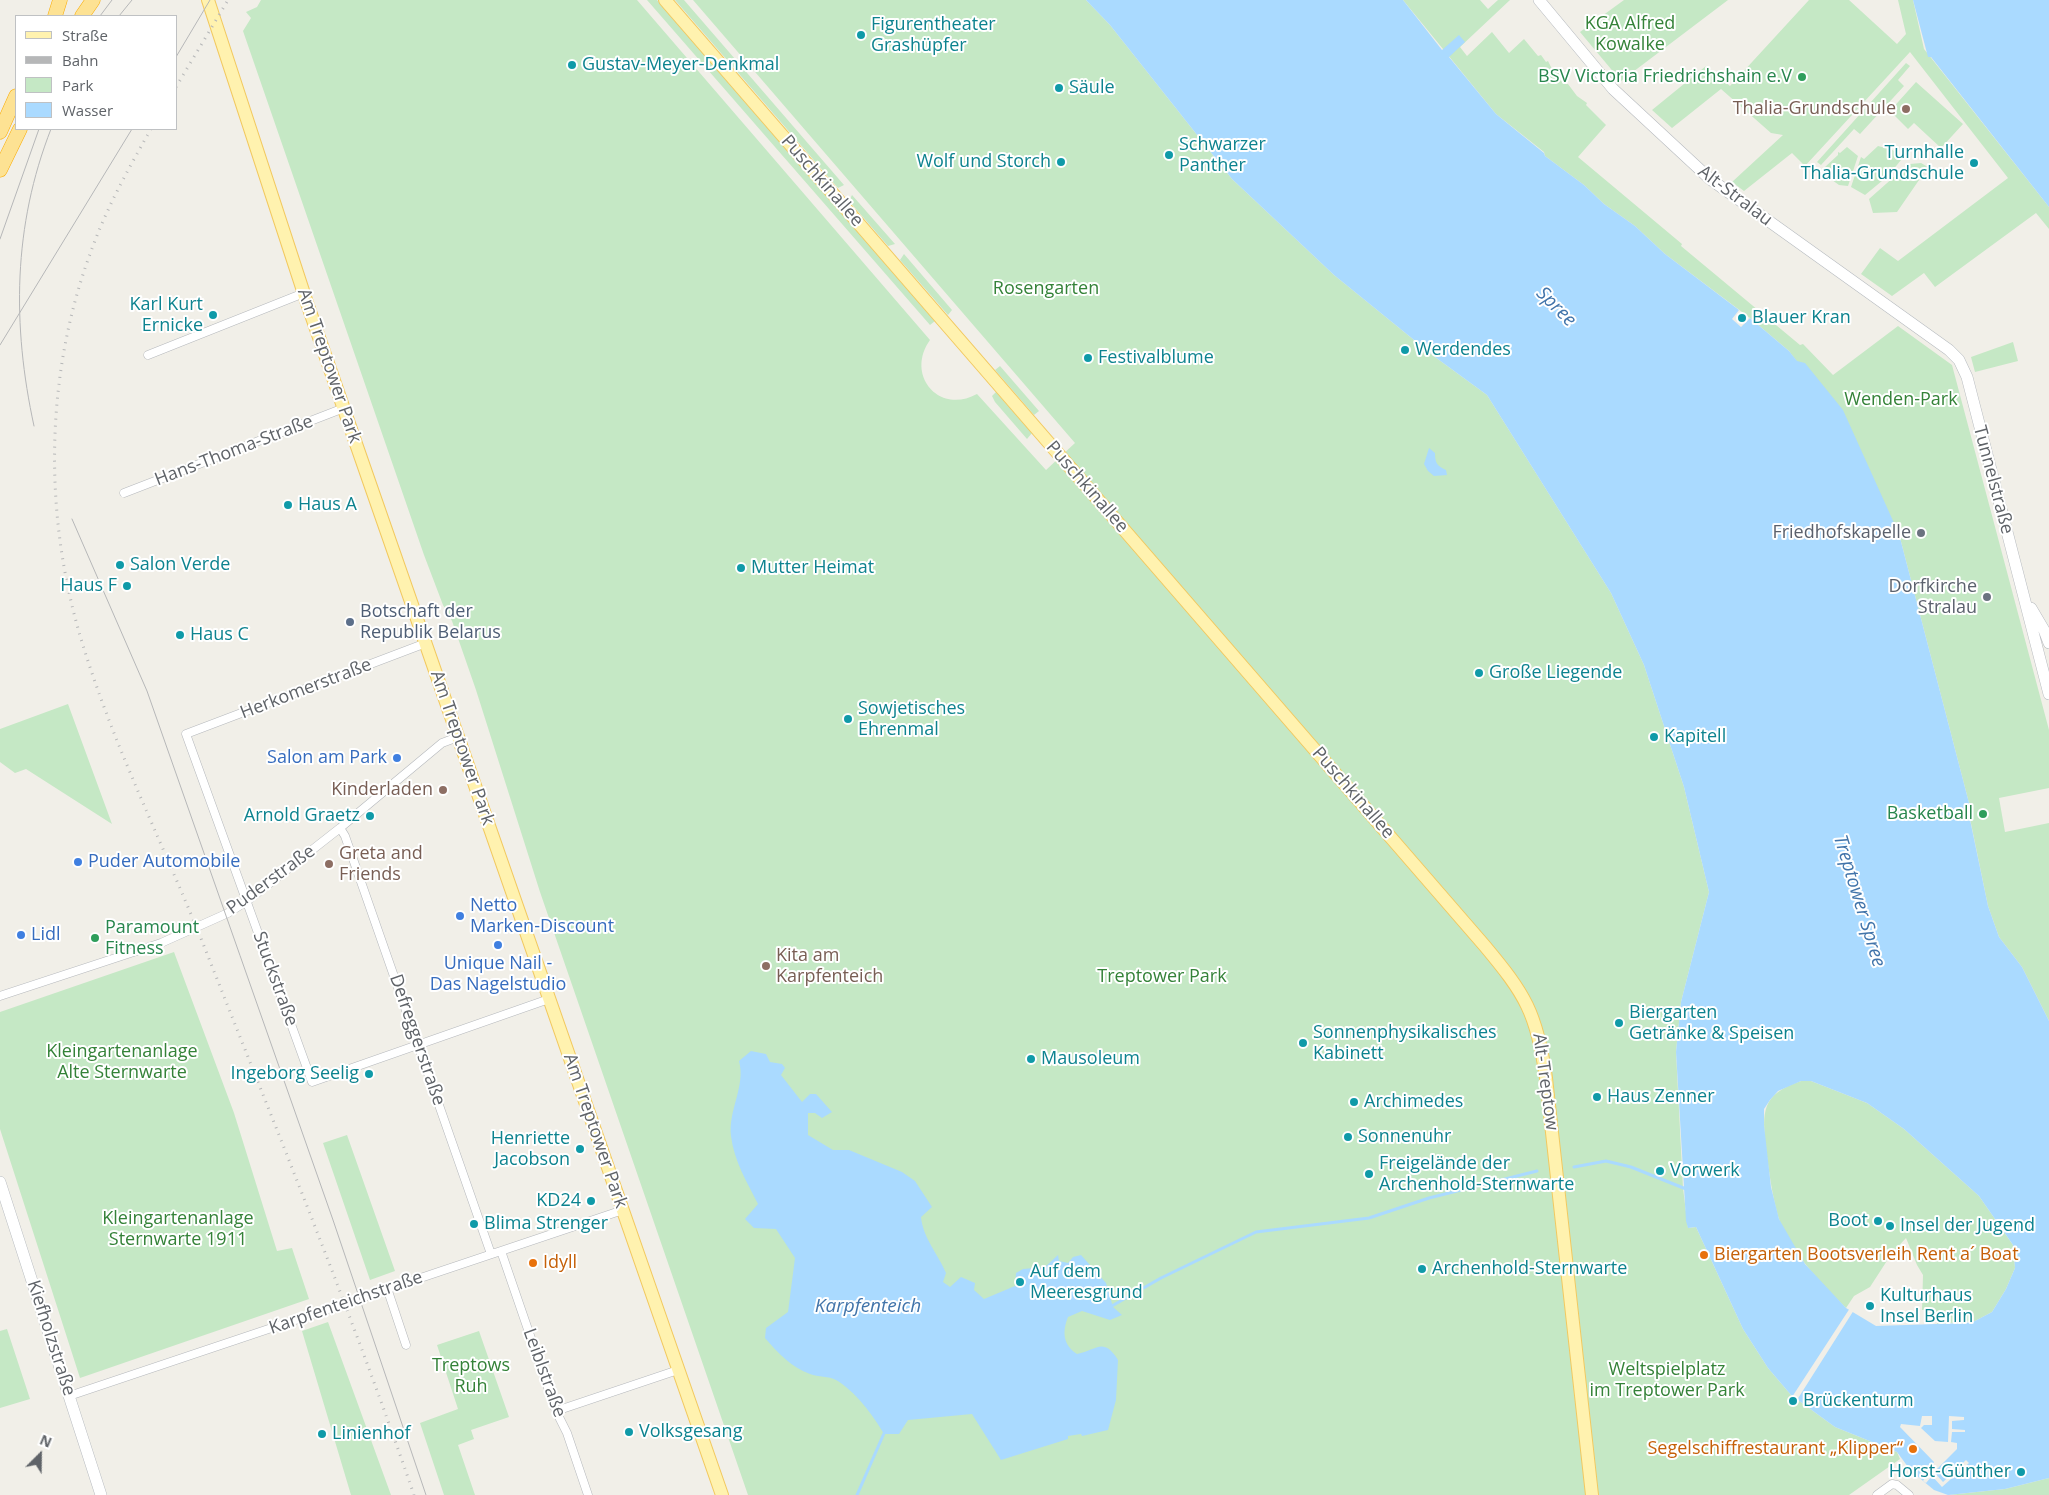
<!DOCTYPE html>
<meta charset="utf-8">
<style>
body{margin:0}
#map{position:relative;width:2049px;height:1495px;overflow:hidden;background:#f1efe8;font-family:"Open Sans",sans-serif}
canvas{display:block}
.legend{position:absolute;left:15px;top:15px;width:162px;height:115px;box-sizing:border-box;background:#fff;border:1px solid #bfc1c3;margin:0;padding:6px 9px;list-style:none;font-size:15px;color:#5f6368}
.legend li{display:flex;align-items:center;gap:10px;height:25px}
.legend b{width:25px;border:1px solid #bfc1c3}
.north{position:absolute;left:15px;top:1430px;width:50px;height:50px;-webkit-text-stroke:4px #fff;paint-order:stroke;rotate:23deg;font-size:14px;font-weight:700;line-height:20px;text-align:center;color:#5f6368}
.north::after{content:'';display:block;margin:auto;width:18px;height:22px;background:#5f6368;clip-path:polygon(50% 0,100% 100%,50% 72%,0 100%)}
</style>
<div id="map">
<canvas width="2049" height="1495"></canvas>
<ul class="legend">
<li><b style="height:6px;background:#fff2af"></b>Straße</li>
<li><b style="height:6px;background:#b6b7b8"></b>Bahn</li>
<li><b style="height:14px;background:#c5e8c5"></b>Park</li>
<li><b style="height:14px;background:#aadaff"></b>Wasser</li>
</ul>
<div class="north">N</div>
</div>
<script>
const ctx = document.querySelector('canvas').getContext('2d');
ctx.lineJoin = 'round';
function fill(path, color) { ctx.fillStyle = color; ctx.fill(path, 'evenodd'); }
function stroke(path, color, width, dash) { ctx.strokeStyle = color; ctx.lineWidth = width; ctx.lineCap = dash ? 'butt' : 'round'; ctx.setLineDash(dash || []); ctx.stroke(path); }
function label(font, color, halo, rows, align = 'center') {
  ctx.font = font + ' "Open Sans",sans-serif'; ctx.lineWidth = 4; ctx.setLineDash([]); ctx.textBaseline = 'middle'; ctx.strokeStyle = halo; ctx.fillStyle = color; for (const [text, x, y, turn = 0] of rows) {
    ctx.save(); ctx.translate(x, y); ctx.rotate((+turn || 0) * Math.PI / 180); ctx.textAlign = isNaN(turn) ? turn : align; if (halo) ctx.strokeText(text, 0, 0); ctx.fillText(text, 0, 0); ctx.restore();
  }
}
const green = new Path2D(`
 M261,0H637L930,340C905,375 939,415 977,394L1046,470L1075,443L693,0H1086L1110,25L1232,179L1334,275L1435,357L1487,395L1611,593L1644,665L1684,787L1709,892L1681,1002L1676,1052L1683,1188L1688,1228L1696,1227L1743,1329L1768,1368L1791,1395L1835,1427L1897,1452L1900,1459L1849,1495H748L540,892L476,690L452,621L443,605L424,555L243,31L251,18L246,12L257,7Z
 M647,0H657L935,321L930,325Z
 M675,0H684L844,185L838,188Z
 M1403,0H1480L1488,9L1498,0H1510L1460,47L1467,56L1492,32L1509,53L1524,39L1538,56L1541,55L1546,62L1548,61L1553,71H1557L1561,76L1560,79L1564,84H1568L1577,96L1587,103L1586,105L1606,125L1578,157L1682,244L1681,246L1800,345L1803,344L1833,375L1898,326L1952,365L2049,730V788L1999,798L2005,832L2049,823V1021L2022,967L1999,937L1988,906L1968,809L1969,803L1899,534L1797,362L1789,351L1750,318L1665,254L1635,226L1604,204L1584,185L1545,156L1544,152L1496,114Z
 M1624,0H1728L1621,81L1580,32Z
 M1809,0H1849L1897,44L1906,34L1898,0H1913L1924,49L1928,54L2049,207V229L2036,213L1935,287L1924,273L1892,296L1861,274L1880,248L1898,261L2008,178L1910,52L1805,166L1792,153L1744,191L1732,182L1783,135L1771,133L1721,89L1672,128L1652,110L1706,66L1730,86Z
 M1906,63L1910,66L1898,80L1904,86L1860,134L1854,129L1821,165L1817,162Z
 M1916,82L1963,124L1941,148L1914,123L1908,129L1890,111Z
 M1878,146L1893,150L1901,160L1888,176L1865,195L1851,187L1861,157L1864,159Z
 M1847,147L1858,156L1848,186L1839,185L1832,180L1835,176L1825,167L1838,155V152L1840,153Z
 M1921,163L1928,167L1897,212L1873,213L1869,199L1904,168L1910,164Z
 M852,195L895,244L888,246L849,201Z
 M904,254L952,310L948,315L900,260Z
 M2013,342L2018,361L1975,372L1971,357Z
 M1000,366L1039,411L1034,415L995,370Z
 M996,392L1032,433L1027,439L995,402L992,396Z
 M68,704L112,824L26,769L15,773L0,762V729Z
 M174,952L234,1113L277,1251L292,1248L309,1299L80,1378L0,1129V1012Z
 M1801,1081H1811L1867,1103L1904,1129L1979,1196L2013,1245L2015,1268L2006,1289L1992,1312L1975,1321L1937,1324L1936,1310H1922L1923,1275L1917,1265L1906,1238L1892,1253L1870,1287L1854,1296L1846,1308C1822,1285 1788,1249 1778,1216C1772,1194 1769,1172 1766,1149C1762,1112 1761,1094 1801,1081Z
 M347,1135L395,1271L370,1280L323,1143Z
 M328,1322L391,1495H351L302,1331Z
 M7,1329L30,1399L0,1408V1331Z
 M479,1331L509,1417L471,1430L474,1439L458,1445L475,1495H444L420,1423L458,1409L437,1345Z
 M2049,1478V1495H1948L2005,1489Z`);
const water = new Path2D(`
 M1086,0H1403L1442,50L1459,35L1465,42L1449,57L1496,114L1544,153L1545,156L1584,185L1604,204L1635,226L1665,254L1739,310L1732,319L1741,327L1750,318L1789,351L1797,361L1805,363L1843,410L1899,534L1969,803L1968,810L1988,906L1999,937L2022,967L2049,1021V1478L2005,1489L1948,1495L1934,1490L1911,1471L1897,1452L1835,1427L1791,1395L1768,1368L1743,1329L1696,1227L1688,1228L1686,1221L1676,1052L1681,1002L1709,892L1684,787L1644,665L1611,593L1487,395L1435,357L1334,275L1232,179L1110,25ZM1801,1081H1811L1867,1103L1904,1129L1979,1196L2013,1245L2015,1268L2006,1289L1992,1312L1975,1321L1966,1323L1876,1326L1846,1308L1805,1264L1779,1219L1771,1187L1764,1125V1109L1770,1100L1778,1091Z
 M1913,0H2049V207L1931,57H1928Z
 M1429,448L1435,453C1435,463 1437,466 1446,470L1447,475L1434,476L1428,471L1424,464Z
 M751,1051L766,1054L770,1062L782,1064L785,1068L781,1075L802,1102L810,1094H816L832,1112L822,1118L815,1113H808V1135L833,1150H849L902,1172L915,1181L932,1207L921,1217C923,1238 938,1254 946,1273L943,1282L950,1287L961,1277L975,1283L974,1290L984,1299L1015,1286L1016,1273L1023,1269L1045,1267L1058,1255L1059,1261L1068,1263L1073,1257L1081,1255L1106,1283L1113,1307L1122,1315L1110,1320L1082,1311L1068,1317C1062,1332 1063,1345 1077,1354C1096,1351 1103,1336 1118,1360L1116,1400L1108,1430L1082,1436L1081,1434L1068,1436V1439L1001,1460L972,1414L908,1420L899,1434H884C874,1416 854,1390 836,1380C829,1376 818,1377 810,1374C792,1368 777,1352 765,1338L766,1328L788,1312L795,1258L776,1229L754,1228L745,1219L758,1204C747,1182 734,1161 731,1136C728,1110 746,1086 739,1061Z`);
const pier = new Path2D(`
 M1850,1308L1854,1310L1797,1400L1792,1397Z
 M1922,1416H1932V1425H1924L1921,1428L1935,1441L1948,1442L1949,1416L1964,1417V1420L1952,1421V1429L1965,1430V1432H1952L1951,1442L1957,1443V1449L1934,1472L1943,1482L1966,1460L1969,1463L1942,1487L1932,1476L1926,1483L1923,1481L1934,1462L1900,1427L1901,1424L1920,1426Z`);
const stream = new Path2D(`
 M1574,1167L1606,1161L1631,1167L1686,1189
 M1110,1307L1161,1278L1256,1232L1369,1218L1429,1198L1537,1171
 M857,1495L885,1431`);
const street = new Path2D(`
 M148,355L304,293
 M124,493L344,408
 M426,643L186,734L312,1082L549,999
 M340,828L345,836L491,1254
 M0,996L161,943L228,913L247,901L340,828L442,743L458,737
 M501,1251L556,1411L567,1433L588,1495
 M387,1288L406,1345
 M69,1396L623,1210
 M556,1411L678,1370
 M1877,1495L1892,1484L1897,1485L1909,1495`);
const secondary = new Path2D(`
 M1539,0L1613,89L1710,179L1949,350L1959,360L1967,377L2049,694
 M2031,608L2044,630L2049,643
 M0,1182L101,1495`);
const primary = new Path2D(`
 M208,0L307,303L722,1495
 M665,0L1484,945C1525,994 1537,1013 1546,1078L1592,1495`);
const highway = new Path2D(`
 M55,16L60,0
 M82,16L93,0
 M0,132L16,96
 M0,170L20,129`);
const tram = new Path2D(`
 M100,16L112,0
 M119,16L132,0
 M176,57L210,0
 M0,239L39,129
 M0,345L132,129
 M34,426C12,325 13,226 51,129
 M72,519L147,691L333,1220L426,1495`);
const rail = new Path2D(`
 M176,87L228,0
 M151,129C130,166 108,205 93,246C46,369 43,506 79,632C111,742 164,845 206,951C277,1131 351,1311 414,1495`);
const markers = [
 [861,35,5,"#0f9aa8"],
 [572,65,5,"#0f9aa8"],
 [1802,77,5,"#2e9e5b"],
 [1059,88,5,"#0f9aa8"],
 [1906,109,5,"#8d6e63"],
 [1169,155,5,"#0f9aa8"],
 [1061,162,5,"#0f9aa8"],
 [1974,163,5,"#0f9aa8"],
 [213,315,5,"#0f9aa8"],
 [1742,318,5,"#0f9aa8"],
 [1405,350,5,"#0f9aa8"],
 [1088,358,5,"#0f9aa8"],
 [288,505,5,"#0f9aa8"],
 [1921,533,5,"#6b7280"],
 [120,565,5,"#0f9aa8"],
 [741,568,5,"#0f9aa8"],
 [127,586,5,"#0f9aa8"],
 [1987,597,5,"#6b7280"],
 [350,622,5,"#5c6f8a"],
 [180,635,5,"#0f9aa8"],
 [1479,673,5,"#0f9aa8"],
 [848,719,5,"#0f9aa8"],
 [1654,737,5,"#0f9aa8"],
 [397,758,5,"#3f7fe0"],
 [443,790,5,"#8d6e63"],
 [1983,814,5,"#2e9e5b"],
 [370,816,5,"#0f9aa8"],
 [78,862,5,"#3f7fe0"],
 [329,864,5,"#8d6e63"],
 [460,916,5,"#3f7fe0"],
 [21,935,5,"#3f7fe0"],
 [95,938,5,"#2e9e5b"],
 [498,945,5,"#3f7fe0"],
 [766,966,5,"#8d6e63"],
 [1619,1023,5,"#0f9aa8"],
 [1303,1043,5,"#0f9aa8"],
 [1031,1059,5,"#0f9aa8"],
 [369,1074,5,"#0f9aa8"],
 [1597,1097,5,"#0f9aa8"],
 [1354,1102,5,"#0f9aa8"],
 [1348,1137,5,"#0f9aa8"],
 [580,1149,5,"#0f9aa8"],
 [1660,1171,5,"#0f9aa8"],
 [1369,1174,5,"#0f9aa8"],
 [591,1201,5,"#0f9aa8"],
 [1878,1221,5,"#0f9aa8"],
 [474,1224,5,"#0f9aa8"],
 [1890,1226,5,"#0f9aa8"],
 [1704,1255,5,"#e8710a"],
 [533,1263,5,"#e8710a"],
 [1422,1269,5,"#0f9aa8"],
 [1020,1282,5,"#0f9aa8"],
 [1870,1306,5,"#0f9aa8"],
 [1793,1401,5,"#0f9aa8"],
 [629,1432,5,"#0f9aa8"],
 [322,1434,5,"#0f9aa8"],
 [1913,1449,5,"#e8710a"],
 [2021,1472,5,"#0f9aa8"]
];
const parkNames = [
 ["KGA Alfred",1630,24],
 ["Kowalke",1630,45],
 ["Rosengarten",1046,289],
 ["Wenden-Park",1901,400],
 ["Treptower Park",1162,977],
 ["Kleingartenanlage",122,1052],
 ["Alte Sternwarte",122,1073],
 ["Kleingartenanlage",178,1219],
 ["Sternwarte 1911",178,1240],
 ["Treptows",471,1366],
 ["Ruh",471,1387],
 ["Weltspielplatz",1667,1370],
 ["im Treptower Park",1667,1391]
];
const cultureNames = [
 ["Figurentheater",871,25],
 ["Grashüpfer",871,46],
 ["Gustav-Meyer-Denkmal",582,65],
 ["Säule",1069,88],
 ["Schwarzer",1179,145],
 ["Panther",1179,166],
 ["Turnhalle",1964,153,"right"],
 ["Thalia-Grundschule",1964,174,"right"],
 ["Wolf und Storch",1051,162,"right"],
 ["Karl Kurt",203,305,"right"],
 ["Ernicke",203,326,"right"],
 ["Blauer Kran",1752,318],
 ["Werdendes",1415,350],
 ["Festivalblume",1098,358],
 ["Haus A",298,505],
 ["Salon Verde",130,565],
 ["Mutter Heimat",751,568],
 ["Haus F",117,586,"right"],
 ["Haus C",190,635],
 ["Große Liegende",1489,673],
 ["Sowjetisches",858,709],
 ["Ehrenmal",858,730],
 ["Kapitell",1664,737],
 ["Arnold Graetz",360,816,"right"],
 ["Biergarten",1629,1013],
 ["Getränke & Speisen",1629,1034],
 ["Sonnenphysikalisches",1313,1033],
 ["Kabinett",1313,1054],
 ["Mausoleum",1041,1059],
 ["Ingeborg Seelig",359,1074,"right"],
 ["Haus Zenner",1607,1097],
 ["Archimedes",1364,1102],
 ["Sonnenuhr",1358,1137],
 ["Henriette",570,1139,"right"],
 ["Jacobson",570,1160,"right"],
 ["Freigelände der",1379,1164],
 ["Archenhold-Sternwarte",1379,1185],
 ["Vorwerk",1670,1171],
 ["KD24",581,1201,"right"],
 ["Boot",1868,1221,"right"],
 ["Blima Strenger",484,1224],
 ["Insel der Jugend",1900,1226],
 ["Archenhold-Sternwarte",1432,1269],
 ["Auf dem",1030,1272],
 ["Meeresgrund",1030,1293],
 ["Kulturhaus",1880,1296],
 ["Insel Berlin",1880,1317],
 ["Brückenturm",1803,1401],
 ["Volksgesang",639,1432],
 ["Linienhof",332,1434],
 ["Horst-Günther",2011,1472,"right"]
];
const leisureNames = [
 ["BSV Victoria Friedrichshain e.V",1792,77],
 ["Basketball",1973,814],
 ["Paramount",105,928,"left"],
 ["Fitness",105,949,"left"]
];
const educationNames = [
 ["Thalia-Grundschule",1896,109],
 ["Kinderladen",433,790],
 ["Greta and",339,854,"left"],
 ["Friends",339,875,"left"],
 ["Kita am",776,956,"left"],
 ["Karpfenteich",776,977,"left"]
];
const streetNames = [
 ["Puschkinallee",822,181,49],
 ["Alt-Stralau",1735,196,37],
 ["Am Treptower Park",329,366,71],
 ["Hans-Thoma-Straße",234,451,-21],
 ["Tunnelstraße",1993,480,75],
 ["Puschkinallee",1087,487,49],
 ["Herkomerstraße",306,689,-21],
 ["Am Treptower Park",462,748,71],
 ["Puschkinallee",1353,793,49],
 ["Puderstraße",271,880,-36],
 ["Stuckstraße",275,979,70],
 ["Defreggerstraße",417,1040,71],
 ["Alt-Treptow",1545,1082,82],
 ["Am Treptower Park",595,1131,71],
 ["Karpfenteichstraße",346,1303,-19],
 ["Kiefholzstraße",51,1338,72],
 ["Leiblstraße",544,1373,70]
];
const worshipNames = [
 ["Friedhofskapelle",1911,533],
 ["Dorfkirche",1977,587],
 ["Stralau",1977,608]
];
const serviceNames = [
 ["Botschaft der",360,612],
 ["Republik Belarus",360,633]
];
const shopNames = [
 ["Salon am Park",387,758,"right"],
 ["Puder Automobile",88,862],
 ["Netto",470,906],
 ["Marken-Discount",470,927],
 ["Lidl",31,935],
 ["Unique Nail -",498,964,"center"],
 ["Das Nagelstudio",498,985,"center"]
];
const foodNames = [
 ["Biergarten Bootsverleih Rent a´ Boat",1714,1255],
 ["Idyll",543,1263],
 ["Segelschiffrestaurant „Klipper“",1903,1449,"right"]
];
const waterNames = [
 ["Spree",1556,307,45],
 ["Treptower Spree",1859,901,73],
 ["Karpfenteich",868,1307]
];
fill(green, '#c5e8c5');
fill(water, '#aadaff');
fill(pier, '#f1efe8');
stroke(stream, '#aadaff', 3);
stroke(street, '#b5b8bc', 9);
stroke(secondary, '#b6babf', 12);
stroke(primary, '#f2c960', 14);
stroke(highway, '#f9ab00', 15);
stroke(street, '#fff', 8);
stroke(secondary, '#fff', 11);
stroke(primary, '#fff2af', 12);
stroke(highway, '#fde293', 14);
stroke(tram, '#b6b7b8', 1);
stroke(rail, '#b6b7b8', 3, [1, 6]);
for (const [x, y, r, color] of markers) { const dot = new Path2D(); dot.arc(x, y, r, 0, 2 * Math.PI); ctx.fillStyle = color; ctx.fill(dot); stroke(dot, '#fff', 2); }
label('18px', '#348238', '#fff', parkNames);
label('18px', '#0d838f', '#fff', cultureNames, 'left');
label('18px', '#27864d', '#fff', leisureNames, 'right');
label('18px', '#785e54', '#fff', educationNames, 'right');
label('18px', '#5f6368', '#fff', streetNames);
label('18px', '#5b616d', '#fff', worshipNames, 'right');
label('18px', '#4e5e75', '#fff', serviceNames, 'left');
label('18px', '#366cbe', '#fff', shopNames, 'left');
label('18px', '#c56008', '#fff', foodNames, 'left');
label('italic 19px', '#4174aa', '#fff', waterNames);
</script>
